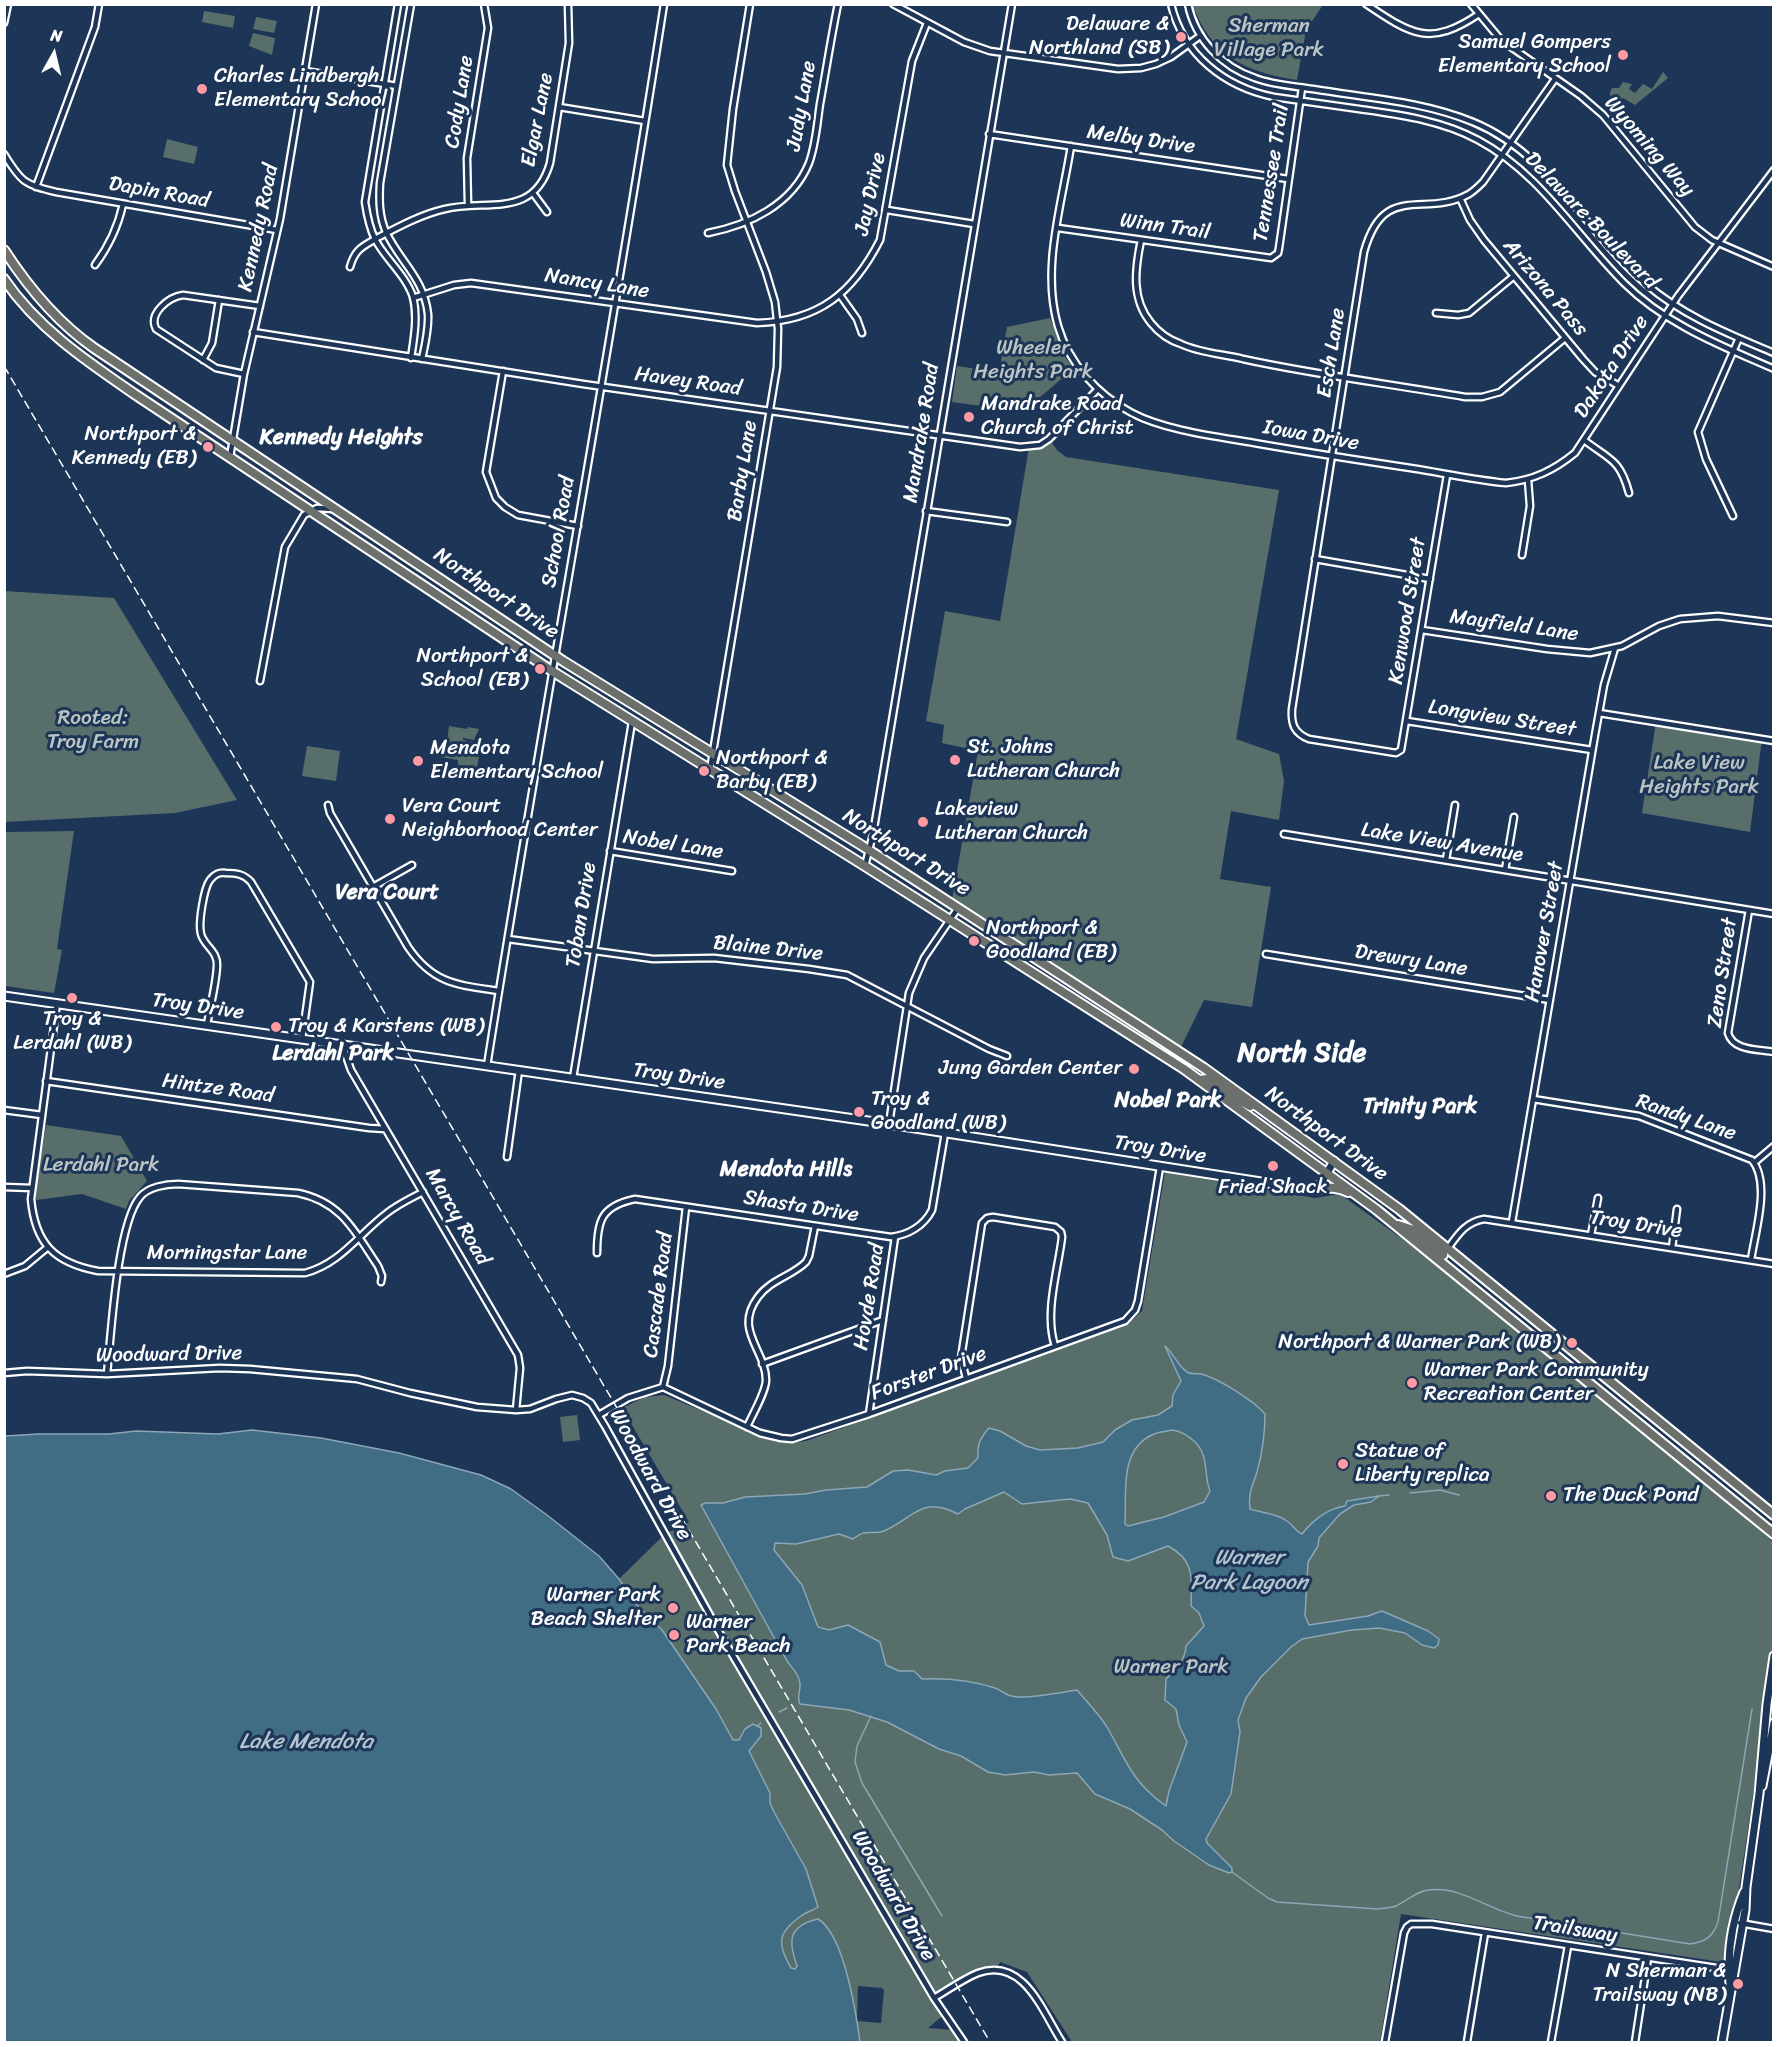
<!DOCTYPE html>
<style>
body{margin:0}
#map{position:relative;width:1778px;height:2047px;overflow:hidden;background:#1d3557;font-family:Sriracha,sans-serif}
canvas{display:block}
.frame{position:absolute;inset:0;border:6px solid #fff;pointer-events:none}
.north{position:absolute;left:24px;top:24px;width:60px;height:60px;-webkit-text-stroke:4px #1d3557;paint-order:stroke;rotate:8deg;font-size:16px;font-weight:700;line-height:24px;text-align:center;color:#fff}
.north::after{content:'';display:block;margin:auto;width:21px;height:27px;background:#fff;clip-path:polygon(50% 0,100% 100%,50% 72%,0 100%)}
</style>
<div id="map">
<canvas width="1778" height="2047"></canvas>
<div class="frame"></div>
<div class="north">N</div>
</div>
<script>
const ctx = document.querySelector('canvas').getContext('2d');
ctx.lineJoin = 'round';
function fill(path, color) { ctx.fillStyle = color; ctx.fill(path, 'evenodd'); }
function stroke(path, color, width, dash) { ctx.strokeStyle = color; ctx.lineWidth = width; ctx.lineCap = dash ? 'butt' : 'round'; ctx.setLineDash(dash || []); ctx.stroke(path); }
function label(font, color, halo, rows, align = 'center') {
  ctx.font = font + ' Sriracha,sans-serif'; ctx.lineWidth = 6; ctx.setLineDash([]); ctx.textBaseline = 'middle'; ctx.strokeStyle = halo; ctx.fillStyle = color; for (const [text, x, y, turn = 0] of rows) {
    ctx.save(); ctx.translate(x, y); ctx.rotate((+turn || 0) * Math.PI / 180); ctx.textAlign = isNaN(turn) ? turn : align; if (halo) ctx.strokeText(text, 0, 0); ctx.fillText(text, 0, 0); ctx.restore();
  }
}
const green = new Path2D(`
 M1193,5H1323L1306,30L1297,80C1247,73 1210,55 1193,5Z
 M204,11L235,16L233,28L202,22Z
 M256,17L277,21L274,33L253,29Z
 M253,33L275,38L272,55L249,46Z
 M1663,72L1668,78L1635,105L1623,98L1618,105L1610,101V93L1612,88H1619L1623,82L1632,84L1629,89L1635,93L1643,84L1652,89Z
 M167,139L198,147L194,164L163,157Z
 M1050,318L1065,357L1074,368L1024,411C1000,407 976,406 952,402L957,366L999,372L1007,327Z
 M1049,439L1057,450L1066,457L1279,490L1236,739L1279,754L1284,781L1279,820L1231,811L1220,879L1271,887L1252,1007L1204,1000L1181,1047L952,900L978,751L942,743L944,725L926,721L945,611L1000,621L1029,447L1040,445Z
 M5,591L114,598L237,800L175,813L5,822Z
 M1656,722L1762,739L1750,832L1642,813Z
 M449,726L467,729L468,727L479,729L474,740L463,738V740L481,744L477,768L458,765V760L440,757L441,752L460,753L461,746H458L457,750L446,748Z
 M307,746L340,751L336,781L302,776Z
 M74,831L57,949L62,950L54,993L5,986V832Z
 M46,1125L121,1136L147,1181L129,1201L126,1209L82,1194L36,1200L37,1181Z
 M1165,1172L1315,1198L1340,1194L1455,1277L1681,1462L1773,1542V1661L1728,1963L1401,1914L1380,2042H1072L1027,1972L1000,1962L996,1970L979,1973L934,1998L945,2014L928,2028L953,2030L960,2042H860L857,2021L818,1919L811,1921L794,1933L797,1967L791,1969C774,1937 781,1924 813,1910L816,1901L782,1825L774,1812L770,1803V1793L748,1751L761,1736L745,1729L739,1740H733L716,1709L662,1630L635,1603L619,1579L665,1534L689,1522L622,1408L645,1397L664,1395L773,1440L790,1443L806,1441L1127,1325L1142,1311ZM858,1986L882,1988L884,1990L881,2023L857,2021Z
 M577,1415L580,1440L563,1442L560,1417Z`);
const water = new Path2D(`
 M1165,1346C1174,1354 1178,1366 1187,1372C1192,1375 1195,1373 1201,1374C1218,1378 1254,1401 1265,1414C1265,1433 1262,1454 1257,1472C1252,1488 1248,1492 1250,1509C1262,1513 1277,1513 1287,1521C1293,1525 1295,1531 1302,1534C1312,1521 1328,1508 1345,1506L1347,1501L1379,1496L1371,1502L1354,1505L1340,1514L1319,1538L1318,1546L1308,1562L1305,1616L1309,1625L1368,1616L1382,1611L1428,1631L1439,1639L1438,1645L1434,1648L1422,1645L1405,1633L1379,1628L1352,1630L1302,1639L1291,1647L1261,1677L1246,1698L1238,1720L1240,1732L1231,1794L1206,1839L1207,1843L1232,1868V1872L1229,1873L1209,1865L1174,1841L1162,1830L1130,1809L1095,1794L1077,1773L1049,1775L1034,1772L1005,1775L988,1772L961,1756L939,1749L887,1722L849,1710L800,1704C796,1696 801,1691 800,1683C799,1674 792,1668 787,1661L701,1505L705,1503H723L745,1497L805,1494L826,1490L867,1487L893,1471L908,1470L936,1475L945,1471L968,1468L978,1458C977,1445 980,1438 989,1428L1000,1431L1026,1446L1040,1450L1078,1448L1103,1442L1115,1430L1132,1420L1158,1415L1172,1406L1173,1395L1181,1381ZM1173,1430C1183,1432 1186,1435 1194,1441C1210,1456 1203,1473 1210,1491L1204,1502L1164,1517L1128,1526L1125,1524C1127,1494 1118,1449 1154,1434C1159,1432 1167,1431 1173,1430ZM1004,1492L1022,1504L1070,1499L1088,1503L1107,1535L1113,1557L1128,1561L1168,1546C1195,1560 1192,1579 1191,1606L1199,1613L1204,1626L1186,1646C1185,1661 1176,1669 1166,1679L1165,1700L1176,1709L1179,1725L1187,1742L1169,1791L1166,1806C1132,1782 1127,1762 1107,1727C1099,1714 1087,1702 1077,1690C1063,1692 1023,1700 1012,1696C1006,1695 1001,1690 995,1688C973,1681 945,1678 922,1679L914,1671H899L886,1665L880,1642L848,1625L829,1630L818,1627L802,1585L774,1550L775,1543L796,1544L839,1534L853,1539C868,1527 870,1536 884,1531C914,1518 921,1495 958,1514L965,1509Z
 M252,1430L321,1438L399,1453L481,1475L511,1489L547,1515L599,1556L619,1579L635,1603L662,1630L716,1709L733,1740H739L745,1729L753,1724L761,1728V1736L749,1751L770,1793V1803L774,1812L806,1869L818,1907C812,1911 806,1912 801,1916C777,1933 777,1944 791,1968L795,1969L797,1966C788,1941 788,1926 818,1919C844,1935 856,2013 860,2042H5V1436L39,1434H109L136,1431L218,1434Z`);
const stream = new Path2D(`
 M1410,1493L1440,1490L1459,1495
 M1379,1496L1389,1495
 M779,1712L787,1708
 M871,1716L857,1746L855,1762L862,1783L942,1916
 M757,1726L761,1723
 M1232,1872L1268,1898L1277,1902L1377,1909C1383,1908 1390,1908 1396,1906C1407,1901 1416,1891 1429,1890C1461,1886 1487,1909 1517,1916L1690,1944C1705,1942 1713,1937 1718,1922L1752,1709`);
const street = new Path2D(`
 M398,4L365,202C367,215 369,227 375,239C385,259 406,275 413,297C418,317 414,338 411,358
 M411,4L380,183C379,200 379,216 386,232C400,262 424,278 428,314C429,329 425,345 422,359
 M893,4L964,42L990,51L1118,69L1141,68L1156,64L1171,57L1200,36
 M1171,4C1183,55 1225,87 1274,97C1302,101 1331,105 1359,109C1400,115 1441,120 1478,140C1540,173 1575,234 1624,283C1665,324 1722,346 1774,369
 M1188,4C1195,39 1222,67 1255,78C1273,85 1294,86 1313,89C1367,98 1422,101 1473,122C1551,154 1585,232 1646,284C1683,316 1729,334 1774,353
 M1366,4C1412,35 1430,47 1479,14
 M1471,4L1501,40L1581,96L1603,115L1695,227L1712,240L1774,267
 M4,23L8,4
 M305,71L397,86
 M559,107L645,121
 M989,134L1288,179
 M1071,146C1062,204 1041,268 1058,326C1069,364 1098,395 1132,413C1166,431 1221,437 1260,444C1312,453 1364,461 1417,469C1447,474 1476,480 1506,483C1534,480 1554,470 1575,453L1678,296L1774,170
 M4,154C21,182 25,185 56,192L277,230
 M36,187L95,27L99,4
 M533,193L547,212
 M1460,198L1470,220L1484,240L1583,359L1595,372L1619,386
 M468,205L467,158L488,28L484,4
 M887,210L974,224
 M1058,228L1271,258L1278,253L1279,248L1302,88
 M708,233C749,225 792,205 809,163C816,144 817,124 820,104C826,71 831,38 838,4
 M1141,240C1135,269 1131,299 1151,323C1159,333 1169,340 1181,344C1200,353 1223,354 1243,359C1316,375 1391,384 1465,397H1482L1500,392L1565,338
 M95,265C109,246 118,227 123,204
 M350,267C355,249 362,247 377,238C398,227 422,214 445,209C488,199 534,219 550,163L569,43L568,4
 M840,295L857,319L862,333
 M413,298L454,285L471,283L757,323C819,321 853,293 880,240L912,61L927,23
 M1436,313L1458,315L1469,313L1514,276
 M253,332L583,384L1020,447L1040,445L1049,439L1097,390
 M203,360L212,343L219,300
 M503,371L486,472L496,498L505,507L518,515L578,526
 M244,374L216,368L156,329C148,313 169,297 183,295L260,306
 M1584,440C1610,460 1620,459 1629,493
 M230,457L244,374L280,219L316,4
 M1447,475L1401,750L1396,753L1309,739C1294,733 1291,724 1292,709L1364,252C1384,180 1424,219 1469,194C1474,191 1479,186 1483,182L1555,79
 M926,511L1007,522
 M1733,516L1706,459L1698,432L1739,338
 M1522,555L1530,506L1528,480
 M1315,559L1430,579
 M1422,630L1547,649L1590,653L1622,646L1659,626L1680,619L1718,616L1774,623
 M260,681L285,547L304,515L317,508L333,509
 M1599,713L1774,741
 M1407,721L1592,750
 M710,770L777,367L778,329L775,302L766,272L735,191L727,165L733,109L750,4
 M328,805L330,813L408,947C433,984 458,985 499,991
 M1284,834L1774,914
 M610,851L732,871
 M1446,860L1455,805
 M865,866L873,834L1012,4
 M1505,870L1514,817
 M373,887L412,865
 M1749,910L1728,1033C1733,1051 1758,1049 1774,1052
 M508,939L653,959L714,958L809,969L847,975L989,1049L1007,1056
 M1266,954L1550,1000
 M57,1003L31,1199C35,1243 54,1263 98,1271L305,1273C340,1264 359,1234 387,1213C397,1205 411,1198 423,1192
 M207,1025C210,1006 216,986 217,966C218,951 204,946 201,934C198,923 204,888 210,880C215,874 219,872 226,873C236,873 244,874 251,882L310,982L302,1039
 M345,1045V1053L351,1070L518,1355L520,1368L516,1410
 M487,1066C543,711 609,359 664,4
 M573,1078L632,722
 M46,1081L369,1128L385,1129
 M1533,1099L1639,1116L1752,1160C1771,1183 1755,1232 1751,1260
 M4,1110L42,1115
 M889,1124L909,993L924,958L958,908
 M507,1157L519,1070
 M1755,1162L1774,1146
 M4,1187L32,1188
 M1512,1222L1595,735L1604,685L1615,648
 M1591,1235L1598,1198
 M1672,1248L1677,1209
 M1446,1251C1457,1236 1465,1222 1484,1219L1774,1264
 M597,1253C597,1221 601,1206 635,1199L891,1237C908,1235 924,1226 932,1210L945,1133
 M4,1274L25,1266L48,1247
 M762,1364L883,1320
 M4,1373L27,1371L107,1374L220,1368L250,1369L357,1379L410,1393L477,1407L516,1410L530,1409L556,1399L572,1395L583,1398L591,1403L605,1426L722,1637L934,1998L964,2042
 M107,1374C111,1336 117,1224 140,1197C148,1187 166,1184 178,1184L298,1193C342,1202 355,1232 378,1266L382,1276L381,1282
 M966,1378L961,1358L982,1223L987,1218L993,1217L1055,1227L1061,1232L1062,1237C1058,1271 1044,1313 1055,1346
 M663,1387L668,1366L686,1207
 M869,1414L895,1237
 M599,1415L628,1398L663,1387L760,1433L781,1438L792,1439L869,1414L1125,1321L1135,1310L1138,1301L1160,1167
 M747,1427C752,1415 766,1392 766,1380C766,1350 733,1330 758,1297C770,1280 792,1276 806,1262L809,1256L815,1226
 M1740,1923L1774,1929
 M934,1998C948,1990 963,1979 978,1973C1024,1956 1043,2013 1062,2042
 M1385,2042L1404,1933L1407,1927L1411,1924H1432L1729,1970
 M1467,2042L1485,1933
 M1551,2042L1568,1946
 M1635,2042L1648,1958`);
const secondary = new Path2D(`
 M4,996L889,1124L1306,1189L1320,1185L1334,1161
 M1762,1786L1774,1723
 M1730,1984C1727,1953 1732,1921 1744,1892
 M1722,2042L1745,1910L1746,1887L1759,1794L1767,1704L1774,1656`);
const primary = new Path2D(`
 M4,250C28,287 58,323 94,348L563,661L861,845L1204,1068L1399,1209L1774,1515
 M4,279C38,329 88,362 136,395L552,671L865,866L1184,1069L1377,1210L1774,1534
 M1199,1080L1207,1079L1237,1099L1250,1106
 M1306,1189C1322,1190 1334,1184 1348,1192
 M1398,1225L1413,1230L1443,1255`);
const rail = new Path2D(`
 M4,366L990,2042`);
const markers = [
 [1181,37,6,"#ff9aa2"],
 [1623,55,6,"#ff9aa2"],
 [202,89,6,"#ff9aa2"],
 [969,417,6,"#ff9aa2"],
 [208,447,6,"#ff9aa2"],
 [540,669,6,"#ff9aa2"],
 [955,760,6,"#ff9aa2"],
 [418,761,6,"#ff9aa2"],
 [704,771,6,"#ff9aa2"],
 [390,819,6,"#ff9aa2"],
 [923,822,6,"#ff9aa2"],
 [974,941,6,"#ff9aa2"],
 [72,998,6,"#ff9aa2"],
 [276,1027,6,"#ff9aa2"],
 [1134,1069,6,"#ff9aa2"],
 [859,1112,6,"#ff9aa2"],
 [1273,1166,6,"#ff9aa2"],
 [1572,1343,6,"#ff9aa2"],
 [1412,1383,6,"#ff9aa2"],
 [1343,1464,6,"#ff9aa2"],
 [1551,1496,6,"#ff9aa2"],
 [673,1608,6,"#ff9aa2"],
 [674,1635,6,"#ff9aa2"],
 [1738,1984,6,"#ff9aa2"]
];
const poiNames = [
 ["Delaware &",1169,25,"right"],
 ["Northland (SB)",1169,49,"right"],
 ["Samuel Gompers",1611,43,"right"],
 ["Elementary School",1611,67,"right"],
 ["Charles Lindbergh",214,77],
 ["Elementary School",214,101],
 ["Mandrake Road",981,405],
 ["Church of Christ",981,429],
 ["Northport &",196,435,"right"],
 ["Kennedy (EB)",196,459,"right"],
 ["Northport &",528,657,"right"],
 ["School (EB)",528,681,"right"],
 ["St. Johns",967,748],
 ["Lutheran Church",967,772],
 ["Mendota",430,749],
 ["Elementary School",430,773],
 ["Northport &",716,759],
 ["Barby (EB)",716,783],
 ["Vera Court",402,807],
 ["Neighborhood Center",402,831],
 ["Lakeview",935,810],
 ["Lutheran Church",935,834],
 ["Northport &",986,929],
 ["Goodland (EB)",986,953],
 ["Troy &",72,1020,"center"],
 ["Lerdahl (WB)",72,1044,"center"],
 ["Troy & Karstens (WB)",288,1027],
 ["Jung Garden Center",1122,1069,"right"],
 ["Troy &",871,1100],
 ["Goodland (WB)",871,1124],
 ["Fried Shack",1273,1188,"center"],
 ["Northport & Warner Park (WB)",1560,1343,"right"],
 ["Warner Park Community",1424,1371],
 ["Recreation Center",1424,1395],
 ["Statue of",1355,1452],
 ["Liberty replica",1355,1476],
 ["The Duck Pond",1563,1496],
 ["Warner Park",661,1596,"right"],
 ["Beach Shelter",661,1620,"right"],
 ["Warner",686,1623],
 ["Park Beach",686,1647],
 ["N Sherman &",1726,1972,"right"],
 ["Trailsway (NB)",1726,1996,"right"]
];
const parkNames = [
 ["Sherman",1269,27],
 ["Village Park",1269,51],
 ["Wheeler",1033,349],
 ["Heights Park",1033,373],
 ["Rooted:",93,719],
 ["Troy Farm",93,743],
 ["Lake View",1699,764],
 ["Heights Park",1699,788],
 ["Lerdahl Park",101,1166],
 ["Warner Park",1171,1668]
];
const streetNames = [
 ["Cody Lane",460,102,-81],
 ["Judy Lane",802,106,-80],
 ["Elgar Lane",538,120,-79],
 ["Melby Drive",1141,140,8],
 ["Wyoming Way",1649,147,49],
 ["Tennessee Trail",1272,173,-81],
 ["Dapin Road",159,193,10],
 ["Jay Drive",871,194,-78],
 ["Delaware Boulevard",1591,221,46],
 ["Winn Trail",1165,227,8],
 ["Kennedy Road",259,228,-78],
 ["Nancy Lane",597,284,9],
 ["Arizona Pass",1545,288,50],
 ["Esch Lane",1332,353,-81],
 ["Dakota Drive",1612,367,-57],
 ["Havey Road",688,382,8],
 ["Mandrake Road",922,433,-81],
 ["Iowa Drive",1311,436,10],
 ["Barby Lane",743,471,-81],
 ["School Road",559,532,-80],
 ["Northport Drive",496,594,34],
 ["Kenwood Street",1408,611,-81],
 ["Mayfield Lane",1514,626,8],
 ["Longview Street",1502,719,9],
 ["Lake View Avenue",1442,843,9],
 ["Nobel Lane",673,845,9],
 ["Northport Drive",906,853,32],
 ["Toban Drive",582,915,-81],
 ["Hanover Street",1545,932,-80],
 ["Blaine Drive",768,949,6],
 ["Drewry Lane",1411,961,9],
 ["Zeno Street",1723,973,-82],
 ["Troy Drive",198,1007,8],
 ["Troy Drive",679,1077,8],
 ["Hintze Road",218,1089,8],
 ["Randy Lane",1686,1118,19],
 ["Northport Drive",1326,1134,36],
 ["Troy Drive",1160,1150,9],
 ["Shasta Drive",801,1207,9],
 ["Marcy Road",457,1217,60],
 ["Troy Drive",1636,1225,9],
 ["Morningstar Lane",227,1254],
 ["Cascade Road",659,1295,-83],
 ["Hovde Road",870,1297,-81],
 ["Woodward Drive",169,1355,-1],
 ["Forster Drive",929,1374,-20],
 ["Woodward Drive",650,1475,61],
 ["Woodward Drive",893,1896,60],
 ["Trailsway",1575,1930,9]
];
const neighbourhoodNames = [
 ["Kennedy Heights",341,438],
 ["Vera Court",387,893],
 ["Lerdahl Park",333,1054],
 ["Nobel Park",1168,1101],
 ["Trinity Park",1420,1107],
 ["Mendota Hills",786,1170]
];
const waterNames = [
 ["Warner",1249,1558],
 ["Park Lagoon",1249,1583],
 ["Lake Mendota",306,1742]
];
const districtNames = [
 ["North Side",1302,1054]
];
fill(green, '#586e6a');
fill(water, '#406c84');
stroke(water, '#8ca7b5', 1.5);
stroke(stream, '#8ca7b5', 1.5);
stroke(street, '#fff', 9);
stroke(secondary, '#fff', 11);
stroke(primary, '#fff', 12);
stroke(street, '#1d3557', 4.5);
stroke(secondary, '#1d3557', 7);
stroke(primary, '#6c706d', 8);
stroke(rail, '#fff', 1.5, [9, 4.5]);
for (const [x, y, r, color] of markers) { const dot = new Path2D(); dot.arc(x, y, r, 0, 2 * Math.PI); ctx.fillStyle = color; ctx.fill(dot); stroke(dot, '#1d3557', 2); }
label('21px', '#fff', '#1d3557', poiNames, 'left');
label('21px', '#bcc5c3', '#1d3557', parkNames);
label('21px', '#fff', '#1d3557', streetNames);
label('bold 22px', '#fff', '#1d3557', neighbourhoodNames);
label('italic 22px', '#b3c4ce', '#1d3557', waterNames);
label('bold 27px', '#fff', '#1d3557', districtNames);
</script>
